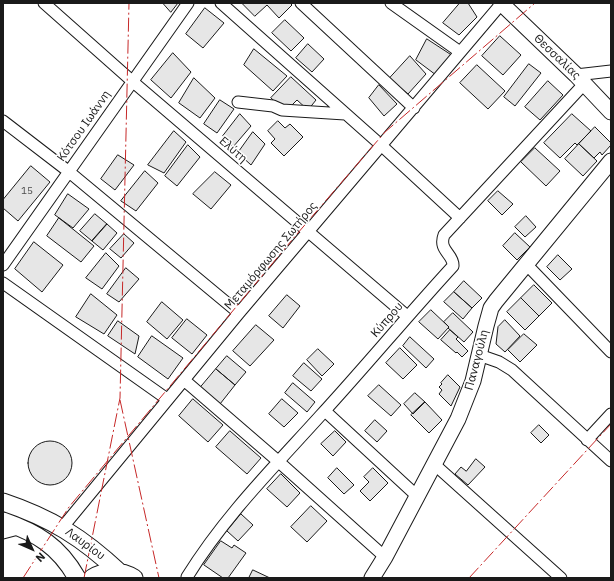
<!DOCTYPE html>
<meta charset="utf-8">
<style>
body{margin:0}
#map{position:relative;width:614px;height:581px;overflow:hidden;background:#fff;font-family:"IBM Plex Sans",sans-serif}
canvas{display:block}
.frame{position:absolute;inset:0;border:4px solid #1a1a1a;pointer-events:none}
.north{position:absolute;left:12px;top:529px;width:40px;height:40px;-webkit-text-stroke:3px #fff;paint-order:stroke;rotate:135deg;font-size:11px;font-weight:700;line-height:16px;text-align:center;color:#1a1a1a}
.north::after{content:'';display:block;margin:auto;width:14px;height:18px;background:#1a1a1a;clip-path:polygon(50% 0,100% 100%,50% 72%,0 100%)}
</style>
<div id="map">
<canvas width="614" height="581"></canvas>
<div class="frame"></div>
<div class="north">N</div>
</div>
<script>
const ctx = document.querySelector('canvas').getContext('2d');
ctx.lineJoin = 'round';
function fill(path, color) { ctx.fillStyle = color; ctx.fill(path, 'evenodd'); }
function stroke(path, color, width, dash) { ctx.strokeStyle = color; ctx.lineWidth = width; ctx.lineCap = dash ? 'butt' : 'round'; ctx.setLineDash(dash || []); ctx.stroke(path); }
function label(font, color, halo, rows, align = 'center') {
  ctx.font = font + ' "IBM Plex Sans",sans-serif'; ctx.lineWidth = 3; ctx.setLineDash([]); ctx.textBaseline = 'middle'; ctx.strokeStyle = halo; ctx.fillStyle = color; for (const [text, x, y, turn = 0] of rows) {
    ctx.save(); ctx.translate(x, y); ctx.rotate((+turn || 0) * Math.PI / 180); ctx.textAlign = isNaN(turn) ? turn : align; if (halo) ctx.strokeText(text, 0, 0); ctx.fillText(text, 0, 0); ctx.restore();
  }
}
const building = new Path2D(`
 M163,3H178L171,12Z
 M242,3H290L292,5L279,18L267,5L255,16Z
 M460,3H468L477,17L459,35L443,23Z
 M205,8L224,23L203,48L186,34Z
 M285,20L304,38L291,51L272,33Z
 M500,36L521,55L503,75L482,56Z
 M427,39L453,56L436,75L416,60Z
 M308,44L324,59L312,72L296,58Z
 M254,49L287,76L273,91L244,65Z
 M173,53L191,72L171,98L151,80Z
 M410,56L426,74L408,94L389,79Z
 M529,64L541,73L515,106L504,97Z
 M477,65L505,91L488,109L460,83Z
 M291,77L316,100L308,110L297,100L288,109L282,108L271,98Z
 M194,78L215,98L200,118L179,103Z
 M548,81L563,95L540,120L525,107Z
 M379,85L397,104L384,116L369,98Z
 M220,100L234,109L217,133L204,124Z
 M240,114L251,126L233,147L223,136Z
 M572,114L591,131L577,145L575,143L560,158L544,143Z
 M278,121L285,128L290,124L303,137L284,156L271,143L275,139L268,131Z
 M595,127L611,143V145L602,155L600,152L594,158L579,144Z
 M174,131L186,142L164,173L148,165Z
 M253,132L265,144L251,165L238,153Z
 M579,144L597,161L583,176L565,159Z
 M188,145L200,157L177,186L165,176Z
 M535,148L560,171L546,186L521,162Z
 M118,155L134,165L115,190L101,179Z
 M31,166L50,182L18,221L3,208V200Z
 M145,171L158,183L136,211L121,201Z
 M215,172L231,185L211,209L193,194Z
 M498,191L513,204L502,215L488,201Z
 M68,194L89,209L73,228L55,215Z
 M95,214L107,224L92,241L80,231Z
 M526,216L536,227L525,237L515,227Z
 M59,218L94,246L81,262L47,236Z
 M107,224L117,233L103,250L92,241Z
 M515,233L530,247L517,260L503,246Z
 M124,234L134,243L121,258L110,249Z
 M34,242L63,265L42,292L15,269Z
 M106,253L119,266L102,289L86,278Z
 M558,255L572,269L560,280L547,267Z
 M126,268L139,279L119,302L107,294Z
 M464,281L482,298L472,308L454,292Z
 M534,285L552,303L539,316L521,298Z
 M454,292L472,308L463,319L444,302Z
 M91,294L117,315L104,334L76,317Z
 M287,295L300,306L283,328L269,316Z
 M521,298L539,316L525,330L507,312Z
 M162,302L183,320L167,339L147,322Z
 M431,310L449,327L438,339L419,322Z
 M453,313L473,332L464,342L448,328L449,327L444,322Z
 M187,319L207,335L192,354L172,338Z
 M505,320L520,336L505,352L496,344L498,327Z
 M118,321L139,336L135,354L108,336Z
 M256,325L274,340L250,366L233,351Z
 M450,330L458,337L456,339L468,351L462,357L457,352L456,353L441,340Z
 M524,334L537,345L520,362L508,350Z
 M152,336L183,358L168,379L138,357Z
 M410,337L434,359L426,368L403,346Z
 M400,348L417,365L403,379L386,363Z
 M318,349L334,364L322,376L307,360Z
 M227,356L246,372L235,385L216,369Z
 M304,363L322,379L311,391L293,376Z
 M216,369L235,385L220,404L200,388Z
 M448,375L460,387L451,406L439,394L442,390L439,387L442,384L441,383Z
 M293,383L315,402L307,412L285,393Z
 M379,385L401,405L391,416L368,396Z
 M415,393L425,402L413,414L404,404Z
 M193,399L223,425L208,442L179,416Z
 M282,399L298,413L284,427L269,414Z
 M425,402L442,420L429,433L411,415Z
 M375,420L387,431L377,442L365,431Z
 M539,425L549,435L541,443L531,433Z
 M230,431L261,458L247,474L216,447Z
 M335,431L346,442L333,456L321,444Z
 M28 463a22 22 0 1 1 44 0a22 22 0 1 1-44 0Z
 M476,459L485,467L468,485L455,474L461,467L466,471Z
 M337,468L354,485L344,494L328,478Z
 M373,468L388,483L370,501L360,491L369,482L364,477Z
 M281,474L300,493L287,507L267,489Z
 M311,506L327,521L307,542L291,527Z
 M241,514L253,525L238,541L227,531Z
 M221,541L232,548L234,545L246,553L228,578H223L204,565Z
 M253,570L270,578H249Z`);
const street = new Path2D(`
 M44,3L132,81L407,316
 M221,3L382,146L460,218
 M301,3L414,108
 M391,3L460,52
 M576,75L611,71
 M238,102L273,106L282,110L345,114
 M3,121L68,171L239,313
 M3,265L188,3
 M527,265L611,352
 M3,283L167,399
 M479,355L499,362L512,370L611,461
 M184,380L279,462L385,557
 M325,411L417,496
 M587,440L611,414
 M434,464L561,578
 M62,528L239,313L502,3
 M3,533L22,528
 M187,577C224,517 273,468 320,416C365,367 408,315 453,266C454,254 438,251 444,235L584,84`);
const secondary = new Path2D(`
 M501,3L576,75L611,112
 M372,578L385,557L458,419L473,381L486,326L491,308L496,301L611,161`);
const primary = new Path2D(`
 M3,502C51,518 83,538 119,572
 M3,521C37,533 59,546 77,578
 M92,578C105,570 121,570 134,578`);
const power = new Path2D(`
 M120,400L159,578
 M23,578L69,507L297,234L385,132L535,3
 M84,578L120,398L129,3
 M469,578L611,424`);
const numberNames = [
 ["15",27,191]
];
const streetNames = [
 ["Θεσσαλίας",557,57,44],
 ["Κότσου Ιωάννη",84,126,-55],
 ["Ελύτη",233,150,41],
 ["Μεταμόρφωσης Σωτήρος",271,256,-50],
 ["Κύπρου",387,320,-49],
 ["Παναγούλη",477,360,-75],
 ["Λαυρίου",85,544,36]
];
fill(building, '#e6e6e6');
stroke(building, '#1a1a1a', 1);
stroke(street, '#1a1a1a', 13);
stroke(secondary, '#1a1a1a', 17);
stroke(primary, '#1a1a1a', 19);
stroke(street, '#fff', 11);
stroke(secondary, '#fff', 15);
stroke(primary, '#fff', 17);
stroke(power, '#c62828', 1, [14, 3, 2, 3]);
label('10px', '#4d4d4d', null, numberNames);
label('12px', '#1a1a1a', '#fff', streetNames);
</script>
